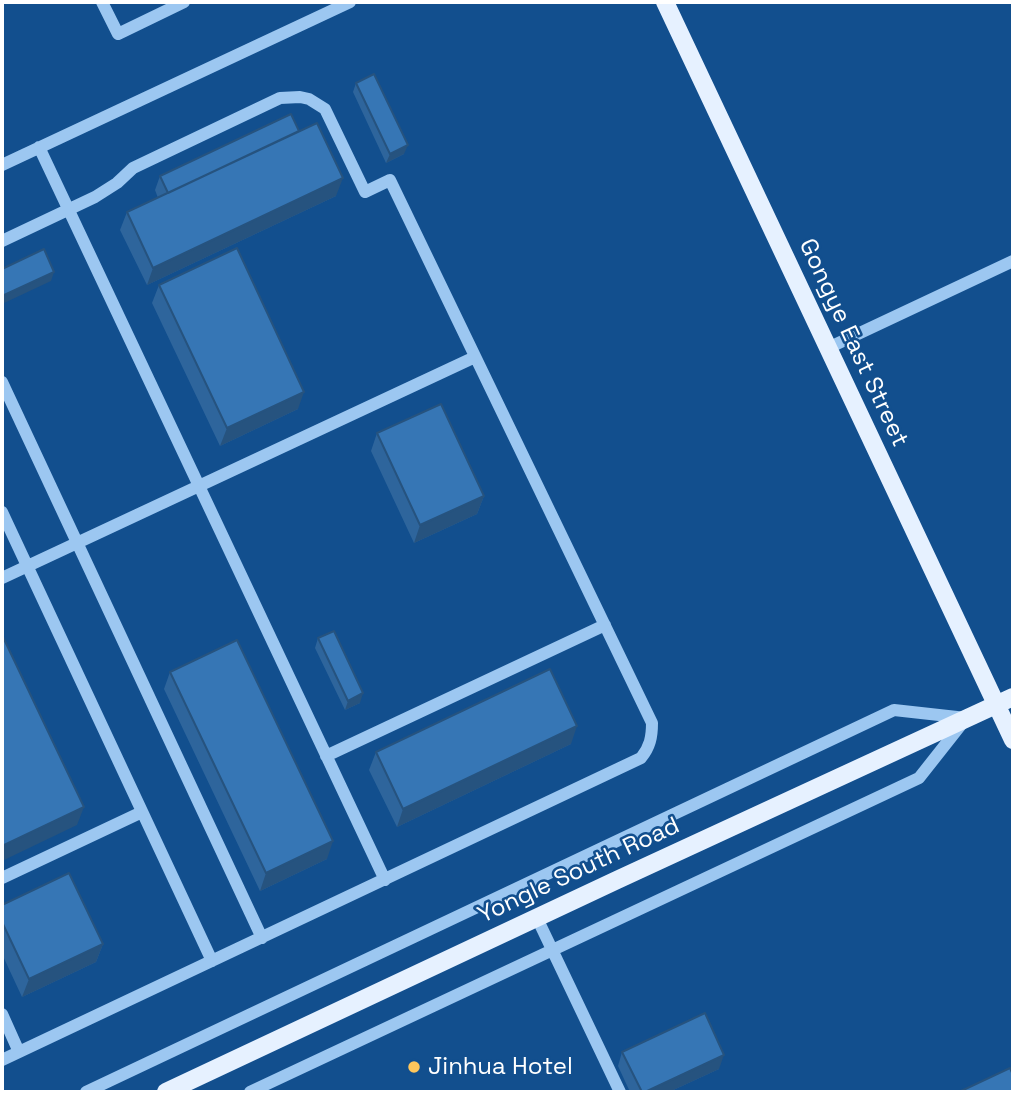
<!DOCTYPE html>
<style>
body{margin:0}
#map{position:relative;width:1015px;height:1094px;overflow:hidden;background:#124f8e;font-family:"Space Grotesk",sans-serif}
canvas{display:block}
.frame{position:absolute;inset:0;border:4px solid #fff;pointer-events:none}
</style>
<div id="map">
<canvas width="1015" height="1094"></canvas>
<div class="frame"></div>
</div>
<script>
const ctx = document.querySelector('canvas').getContext('2d');
ctx.lineJoin = 'round';
function stroke(path, color, width, dash) { ctx.strokeStyle = color; ctx.lineWidth = width; ctx.lineCap = dash ? 'butt' : 'round'; ctx.setLineDash(dash || []); ctx.stroke(path); }
function fill(path, color) { ctx.fillStyle = color; ctx.fill(path, 'evenodd'); }
function label(font, color, halo, rows, align = 'center') {
  ctx.font = font + ' "Space Grotesk",sans-serif'; ctx.lineWidth = 5; ctx.setLineDash([]); ctx.textBaseline = 'middle'; ctx.strokeStyle = halo; ctx.fillStyle = color; for (const [text, x, y, turn = 0] of rows) {
    ctx.save(); ctx.translate(x, y); ctx.rotate((+turn || 0) * Math.PI / 180); ctx.textAlign = isNaN(turn) ? turn : align; if (halo) ctx.strokeText(text, 0, 0); ctx.fillText(text, 0, 0); ctx.restore();
  }
}
const minor = new Path2D(`
 M102,2L118,34L184,2
 M39,147L385,880
 M2,165L350,2
 M2,241L95,197L117,183L133,168L280,98L300,97L309,99L325,109L365,192L390,180L652,723C652,737 650,747 641,758L2,1060
 M828,348L1013,261
 M2,382L262,938
 M2,512L212,961
 M2,578L475,357
 M326,756L605,625
 M2,878L142,812
 M537,918L620,1092
 M2,1014L19,1052
 M86,1092L894,710L966,718
 M250,1092L919,778L964,721`);
const major = new Path2D(`
 M665,2L1013,740
 M166,1092L617,880L1013,697`);
const wall = new Path2D(`
 M356,83L404,154L386,163L353,92Z
 M299,131L336,196L147,285L120,230L127,212L158,198L155,190L160,176Z
 M159,285L298,409L220,446L152,303Z
 M377,433L484,496L477,514L414,543L371,451Z
 M318,638L360,703L345,710L315,648Z
 M170,672L327,859L260,891L164,689Z
 M571,744L397,827L369,770L376,752Z
 M2,905L103,944L96,962L22,997L2,954Z
 M622,1052L719,1069L669,1092H630L618,1066Z`);
const shadedWall = new Path2D(`
 M408,145L404,154L386,163L390,154Z
 M343,178L336,196L147,285L153,268Z
 M54,272L51,281L2,304V296Z
 M304,392L298,409L220,446L227,428Z
 M484,496L477,514L414,543L420,525Z
 M363,693L360,703L345,710L348,701Z
 M577,726L571,744L397,827L403,809Z
 M84,807L77,825L2,861V846Z
 M333,841L327,859L260,891L266,873Z
 M103,944L96,962L22,997L29,979Z
 M724,1055L719,1069L669,1092H645Z`);
const building = new Path2D(`
 M374,74L408,145L390,154L356,83Z
 M291,114L299,131L168,193L160,176Z
 M317,123L343,178L153,268L127,212Z
 M237,248L304,392L227,428L159,285Z
 M44,249L54,272L2,296V269Z
 M441,404L484,496L420,525L377,433Z
 M334,631L363,693L348,701L318,638Z
 M2,635L84,807L2,846Z
 M237,640L333,841L266,873L170,672Z
 M550,669L577,726L403,809L376,752Z
 M69,873L103,944L29,979L2,922V905Z
 M705,1013L724,1055L645,1092H642L622,1052Z
 M1010,1068L1013,1075V1092H959Z`);
const markers = [
 [414,1067,7,"#ffc75c"]
];
const streetNames = [
 ["Gongye East Street",853,343,65],
 ["Yongle South Road",579,871,-25]
];
const poiNames = [
 ["Jinhua Hotel",428,1067]
];
stroke(minor, '#9cc7f1', 12);
stroke(major, '#e6f1ff', 18);
fill(wall, '#2e659c');
fill(shadedWall, '#26537f');
fill(building, '#3676b5');
stroke(building, '#26537f', 2);
for (const [x, y, r, color] of markers) { const dot = new Path2D(); dot.arc(x, y, r, 0, 2 * Math.PI); ctx.fillStyle = color; ctx.fill(dot); stroke(dot, '#124f8e', 2.5); }
label('24px', '#fff', '#124f8e', streetNames);
label('24px', '#fff', '#124f8e', poiNames, 'left');
</script>
